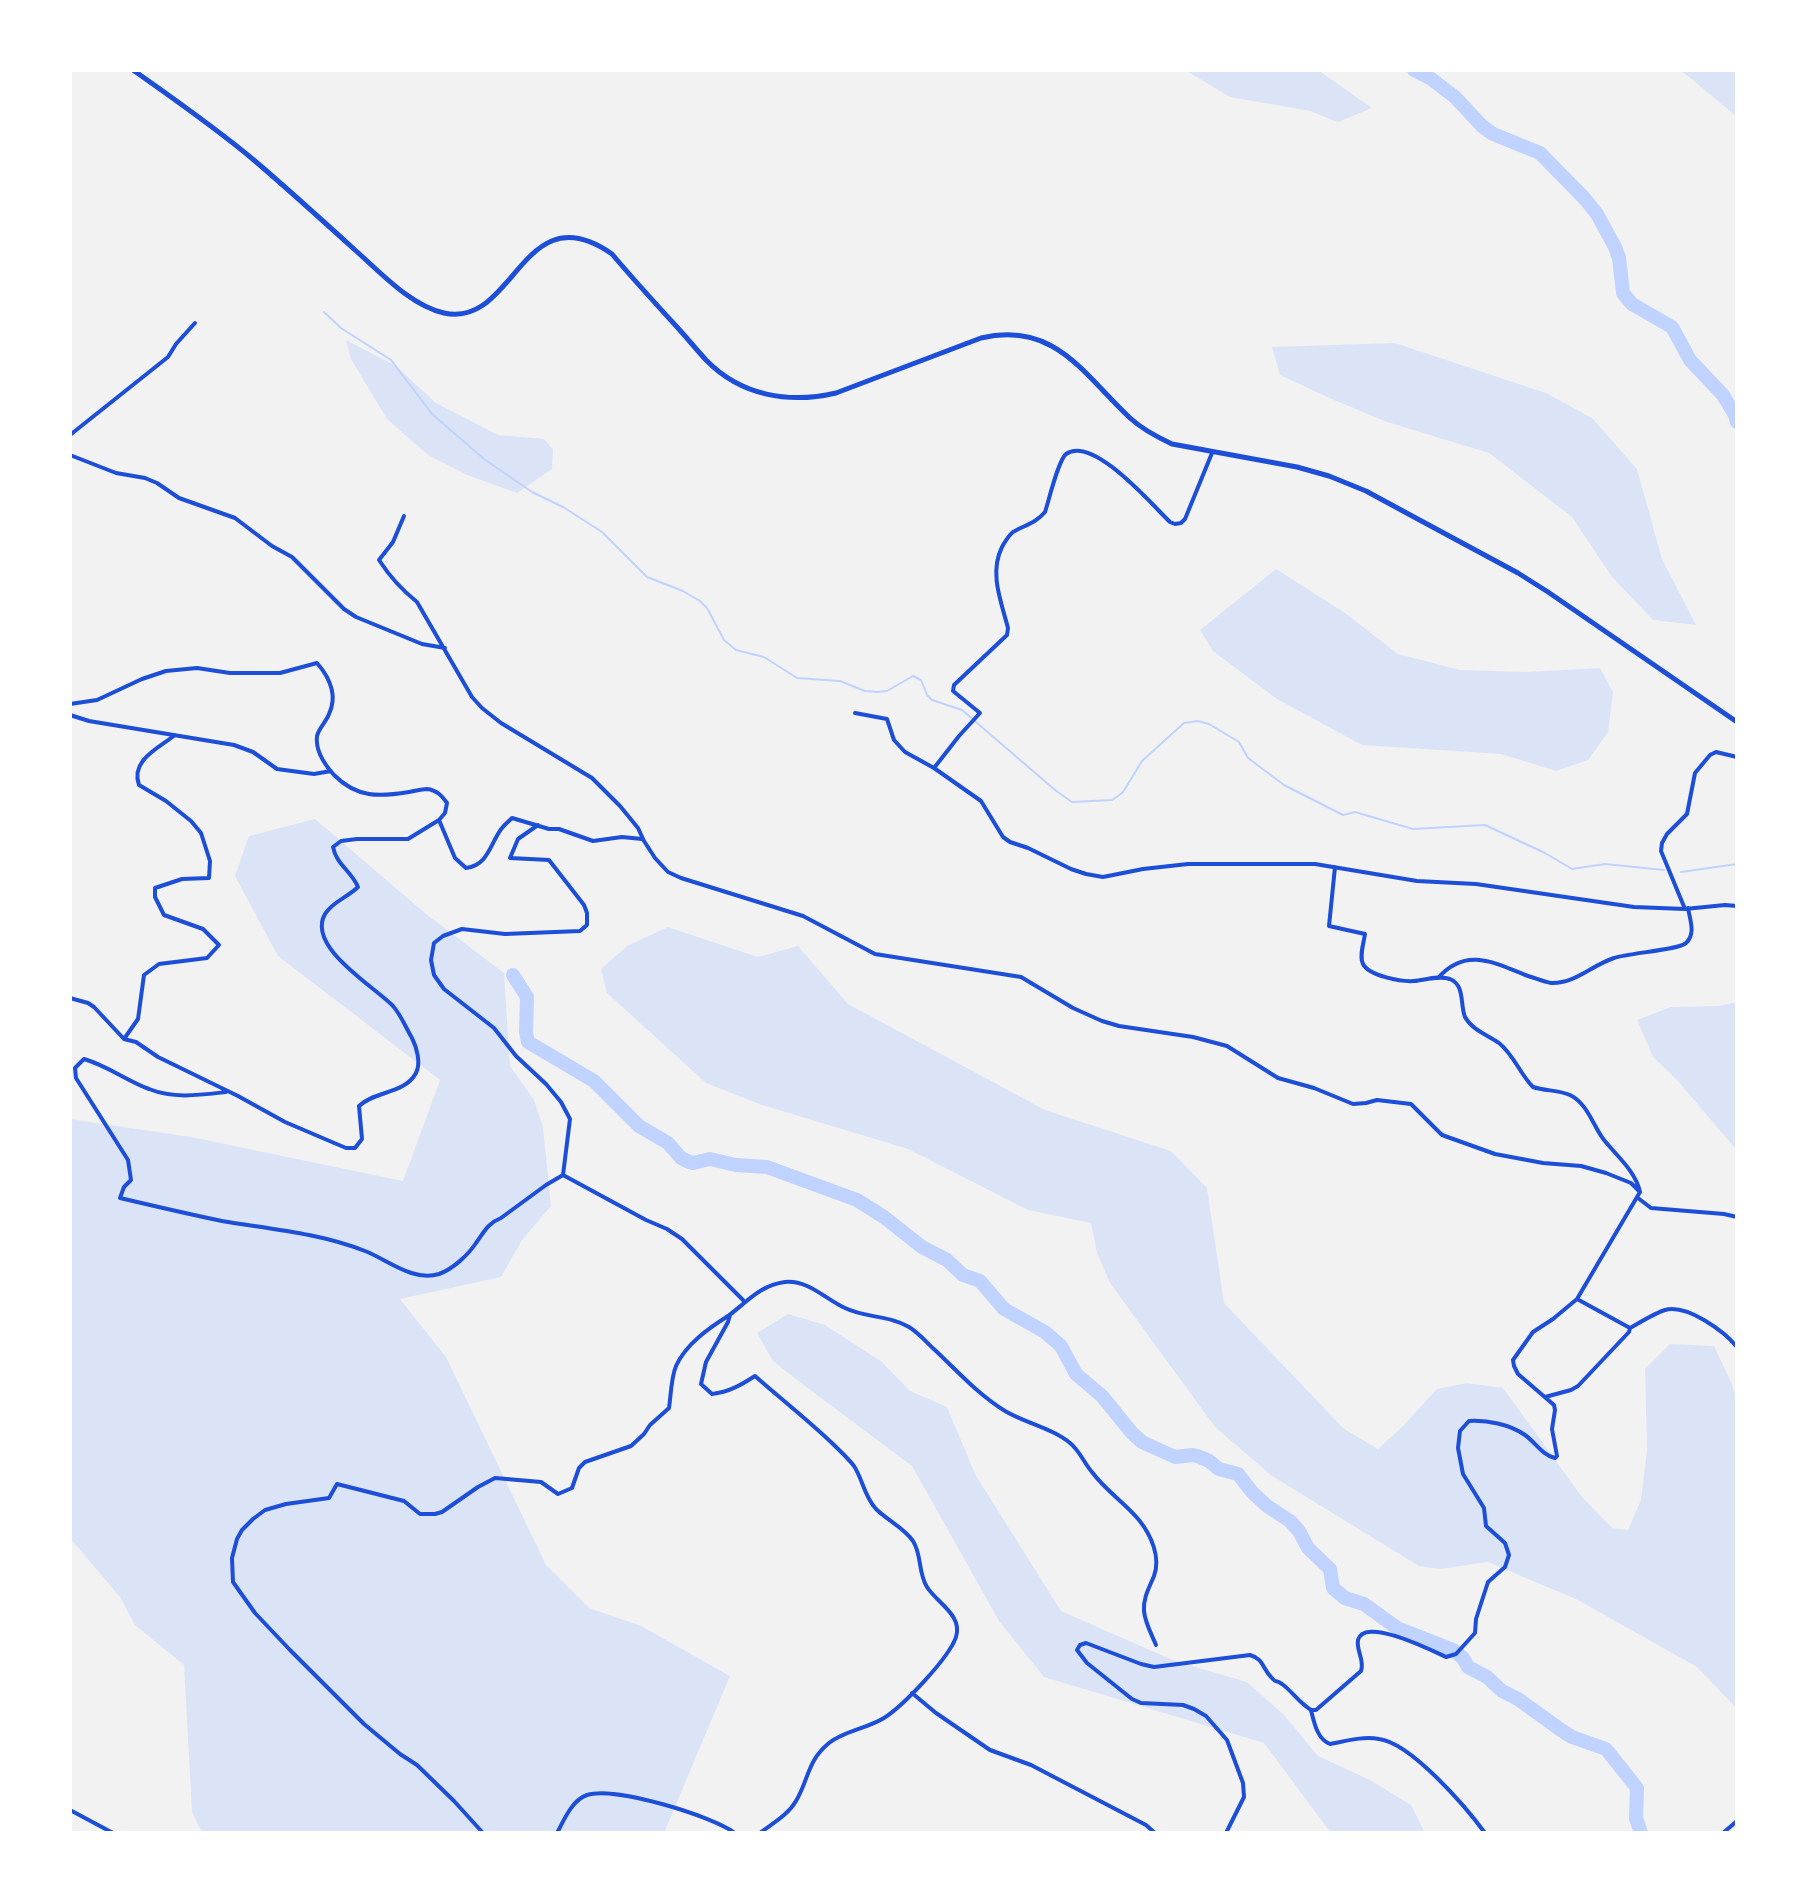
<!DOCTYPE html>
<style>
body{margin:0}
#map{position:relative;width:1807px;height:1903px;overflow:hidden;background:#f2f2f2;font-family:Jost,sans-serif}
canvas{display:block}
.frame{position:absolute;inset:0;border:72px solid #fff;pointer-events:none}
</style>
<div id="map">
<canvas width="1807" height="1903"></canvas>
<div class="frame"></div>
</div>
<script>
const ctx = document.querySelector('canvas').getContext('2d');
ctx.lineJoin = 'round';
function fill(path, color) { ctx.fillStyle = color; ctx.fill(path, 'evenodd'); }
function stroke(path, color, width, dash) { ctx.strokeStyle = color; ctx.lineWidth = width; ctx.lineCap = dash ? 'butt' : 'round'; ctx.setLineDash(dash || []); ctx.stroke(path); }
const green = new Path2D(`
 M1185,70H1318L1372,108L1338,122L1310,111L1230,97Z
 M1679,70H1737V117L1688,76Z
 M346,340L396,366L436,403L498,435L544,439L553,449L552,469L517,493L467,475L428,455L387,419L351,359Z
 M1395,343L1546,393L1592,418L1637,469L1662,559L1696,625L1653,620L1612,577L1572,517L1489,453L1387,422L1327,397L1280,375L1272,347Z
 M1276,569L1345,613L1398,654L1460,670L1527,672L1600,668L1613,692L1608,732L1588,760L1556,771L1501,754L1362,745L1277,699L1213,651L1200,630Z
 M315,819L426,914L504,973L510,1066L534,1100L543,1127L551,1206L522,1240L501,1277L400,1299L446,1357L546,1565L589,1608L641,1626L730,1676L664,1833H202L192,1812L184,1665L135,1625L120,1597L70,1538V1119L191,1137L403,1181L440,1080L278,956L235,876L249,836Z
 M668,927L758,957L798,946L848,1004L1045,1110L1171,1151L1207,1188L1224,1303L1344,1429L1378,1449L1402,1427L1437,1389L1467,1383L1503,1388L1582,1497L1612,1528L1628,1530L1641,1500L1647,1450L1645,1369L1670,1344L1714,1346L1732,1384L1737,1402V1709L1697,1667L1578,1600L1488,1562L1440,1569L1419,1566L1272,1476L1215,1427L1110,1283L1097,1253L1091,1223L1028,1210L908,1149L759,1104L706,1083L607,993L601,969L627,946Z
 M1737,1002V1147H1734L1677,1080L1653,1057L1637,1020L1671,1007L1719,1006Z
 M788,1314L825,1325L882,1362L910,1391L947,1407L975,1474L1061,1611L1175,1661L1247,1682L1284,1715L1318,1756L1370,1780L1411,1805L1425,1833H1331L1264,1743L1044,1677L999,1621L912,1466L805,1386L773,1361L757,1333Z`);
const stream = new Path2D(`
 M324,312L341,328L391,360L432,414L484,459L532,492L563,507L602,532L647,577L683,591L700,601L707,608L724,640L736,650L764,657L797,678L840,681L865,691L877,692L887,691L913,676L921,680L927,695L932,700L962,710L1055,790L1072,802L1112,800L1118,796L1123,792L1142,761L1184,723L1198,721L1209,724L1239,742L1248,758L1284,785L1343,815L1355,812L1413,829L1485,825L1545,853L1572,869L1605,864L1664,870
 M1681,872L1737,864`);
const river = new Path2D(`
 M1414,70L1430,78L1455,97L1482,126L1493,134L1540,153L1585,199L1597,214L1615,247L1619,258L1623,293L1632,304L1672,327L1690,360L1723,395L1735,415L1737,422
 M513,975L527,997L526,1032L528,1042L594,1081L639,1126L668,1143L681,1158L687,1161L693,1163L710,1159L736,1165L767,1167L857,1200L884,1217L922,1247L947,1260L963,1275L980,1281L1004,1309L1045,1332L1061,1346L1076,1374L1102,1396L1132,1433L1142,1442L1175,1457L1193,1455L1200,1457L1209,1461L1219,1469L1238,1474L1252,1492L1267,1506L1290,1521L1299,1531L1308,1548L1330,1569L1333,1588L1345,1598L1364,1604L1397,1628L1453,1650L1463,1658L1468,1667L1487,1677L1502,1691L1518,1699L1561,1730L1572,1737L1606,1749L1637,1788L1636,1818L1641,1833`);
const minor = new Path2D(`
 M70,435L168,357L176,344L195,323
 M70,455L116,473L145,478L157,483L179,498L235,518L272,546L292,557L344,609L356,617L422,644L445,648
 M404,516L393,542L379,560C390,577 402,590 417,602L472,697L482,708L501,723L592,778L620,806L638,828L644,841L655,858L668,872L681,878L803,916L875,954L1021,977L1073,1008L1102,1021L1119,1026L1193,1037L1227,1046L1278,1078L1314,1088L1353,1104L1366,1103L1377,1100L1411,1104L1442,1135L1495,1154L1543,1163L1581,1166L1606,1173L1631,1183L1640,1192
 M70,704L97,700L142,679L166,671L197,668L230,673H280L317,663C330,678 338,695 329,714C326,722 319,728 317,736C315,751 325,765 334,775C357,798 379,797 409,792C415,791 422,789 427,789C437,790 442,796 447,803L445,813L439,820L408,839H357L341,841L333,847C336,864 352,872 358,887C348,897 332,902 325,914C306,947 375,987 393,1006C401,1015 406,1028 412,1038C417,1048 421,1063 416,1073C405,1094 374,1091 359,1106L362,1139L355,1148H346L285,1122L238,1096L158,1057L136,1042L124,1039L94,1007L88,1003L70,998
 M855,713L887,719L894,740L905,752L934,768L981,801L1003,837L1010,842L1028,848L1071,869L1086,874L1103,877L1143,869L1188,864H1315L1417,881L1476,884L1634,907L1685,909L1725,905L1737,906
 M70,715L89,721L234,745L253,752L277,769L314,774L331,771
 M934,768L959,736L980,713L953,691L954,685L1007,635L1008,628C1001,601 989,573 1002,547C1005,542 1008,536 1013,532C1025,525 1036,523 1045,512C1049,500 1058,461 1066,454C1093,435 1152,505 1170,522L1175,524L1181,523L1185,519L1212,453
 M439,820L455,858L466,868C489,865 490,843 502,828C505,824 509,821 512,818L549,829H559L593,841L622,837L642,839
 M538,825L518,839L510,858L549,860L584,905L587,913V925L580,931L505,934L462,929L443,936L434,943L431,960L434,975L444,989L494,1028L516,1056L546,1084L561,1102L570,1119L563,1175
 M1685,909L1661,851L1662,843L1667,834L1687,814L1695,773L1710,755L1716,752L1737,757
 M1438,978C1466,946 1495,963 1528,976C1535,978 1544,982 1551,983C1575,984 1592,965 1614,958C1628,953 1679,950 1686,943C1696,934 1690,920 1688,908
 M124,1039L138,1019L144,975L159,964L207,958L219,945L203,929L164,915L155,897V888L182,879L209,878L210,861L201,833L191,821L166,801L139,785C130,760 159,748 175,735
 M226,1092C200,1095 174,1099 149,1089C127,1081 108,1066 84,1059L75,1068L76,1078L128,1160L131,1180L124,1187L120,1198C154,1206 188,1214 222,1221C270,1229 319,1233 365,1251C388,1260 413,1282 439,1274C453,1269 468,1255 476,1243C484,1232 488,1223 501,1218L546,1185L563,1175
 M563,1175L646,1220L667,1229L682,1239L743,1300
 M1638,1198L1651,1208L1724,1214L1737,1217
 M1577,1299L1630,1328C1639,1323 1655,1313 1665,1310C1687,1304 1724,1331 1737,1347
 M730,1315L728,1322L706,1362L701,1384L712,1394C729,1392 741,1385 755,1376C781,1399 808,1420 833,1444C840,1451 848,1458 854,1466C863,1480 864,1496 876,1509C887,1520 904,1528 913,1541C922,1555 918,1573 927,1587C937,1603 963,1615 956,1637C949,1658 903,1706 884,1718C866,1729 844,1731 829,1743C807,1761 809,1779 796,1801C788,1815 773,1823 760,1833
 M1545,1397L1571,1390L1578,1386L1629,1332L1630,1328
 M912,1693L936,1713L990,1750L1031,1765L1146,1825L1155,1833
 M1311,1710H1316L1361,1671C1365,1660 1356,1651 1358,1640C1364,1616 1433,1651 1446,1657L1456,1654L1475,1633L1476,1619L1488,1582L1505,1567L1509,1555L1505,1543L1486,1526L1484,1508L1463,1474L1458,1448L1460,1431L1469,1421C1487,1420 1509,1424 1525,1435C1535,1442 1542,1455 1555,1458L1557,1456L1552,1429L1555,1410L1554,1405L1518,1374L1514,1366L1513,1360L1533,1332L1553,1319L1577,1299L1640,1192C1636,1172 1617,1156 1604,1140C1593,1126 1588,1104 1570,1095C1559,1090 1545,1091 1533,1087C1520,1074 1514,1055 1499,1043C1488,1035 1472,1030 1465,1017C1460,1005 1465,985 1450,979C1439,975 1425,980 1414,981C1402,982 1369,976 1363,964C1359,956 1364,942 1365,934L1329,926L1335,867
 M70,1810L113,1833
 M483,1833L454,1801L417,1765L400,1754L364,1724L290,1650L255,1613L233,1582L232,1558L237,1539L242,1530L253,1519L265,1510L286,1504L329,1498L337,1484L404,1501L420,1514H435L442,1512L478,1487L495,1478L541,1482L558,1494L572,1488L579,1468L585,1462L631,1446L644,1434L650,1425L669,1408C671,1395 671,1378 676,1366C686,1344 709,1328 728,1316C746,1303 760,1285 785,1282C809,1280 825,1299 845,1308C865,1318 889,1315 909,1327C919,1333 927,1343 936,1351C958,1372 979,1395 1005,1411C1025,1423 1052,1428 1070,1443C1080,1451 1084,1463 1092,1472C1105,1490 1125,1503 1139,1520C1151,1535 1161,1557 1154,1576C1149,1588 1143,1598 1144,1611C1145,1623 1152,1635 1156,1645
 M557,1833C564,1820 572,1800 587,1795C615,1786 712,1816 735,1833
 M1226,1833L1244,1797L1243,1783L1227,1740L1206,1716L1194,1709L1183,1705L1141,1703L1132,1699L1087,1663L1077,1650L1080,1645L1086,1643L1141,1664L1154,1667L1250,1655C1264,1659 1262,1668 1271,1677C1278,1685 1273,1678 1282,1684C1293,1692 1298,1702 1311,1710C1314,1722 1317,1739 1330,1744C1346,1741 1363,1736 1379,1739C1411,1743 1466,1807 1485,1833
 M1723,1833L1737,1821`);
const tertiary = new Path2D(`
 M133,70C174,99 216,128 255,161C289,190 322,220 355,250C380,272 411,306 444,313C515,329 522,191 612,254C633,279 655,303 677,327C687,338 696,349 706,360C741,396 789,404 836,393L981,338C1055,321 1083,374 1130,418C1142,429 1157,437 1172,444L1297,467L1329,476L1366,491L1414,517L1518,573L1548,592L1737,722`);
fill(green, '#dbe4f7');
stroke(stream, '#bfd3fe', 2);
stroke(river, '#bfd3fe', 14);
stroke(minor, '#1d4ed8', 4);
stroke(tertiary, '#1d4ed8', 5);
</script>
